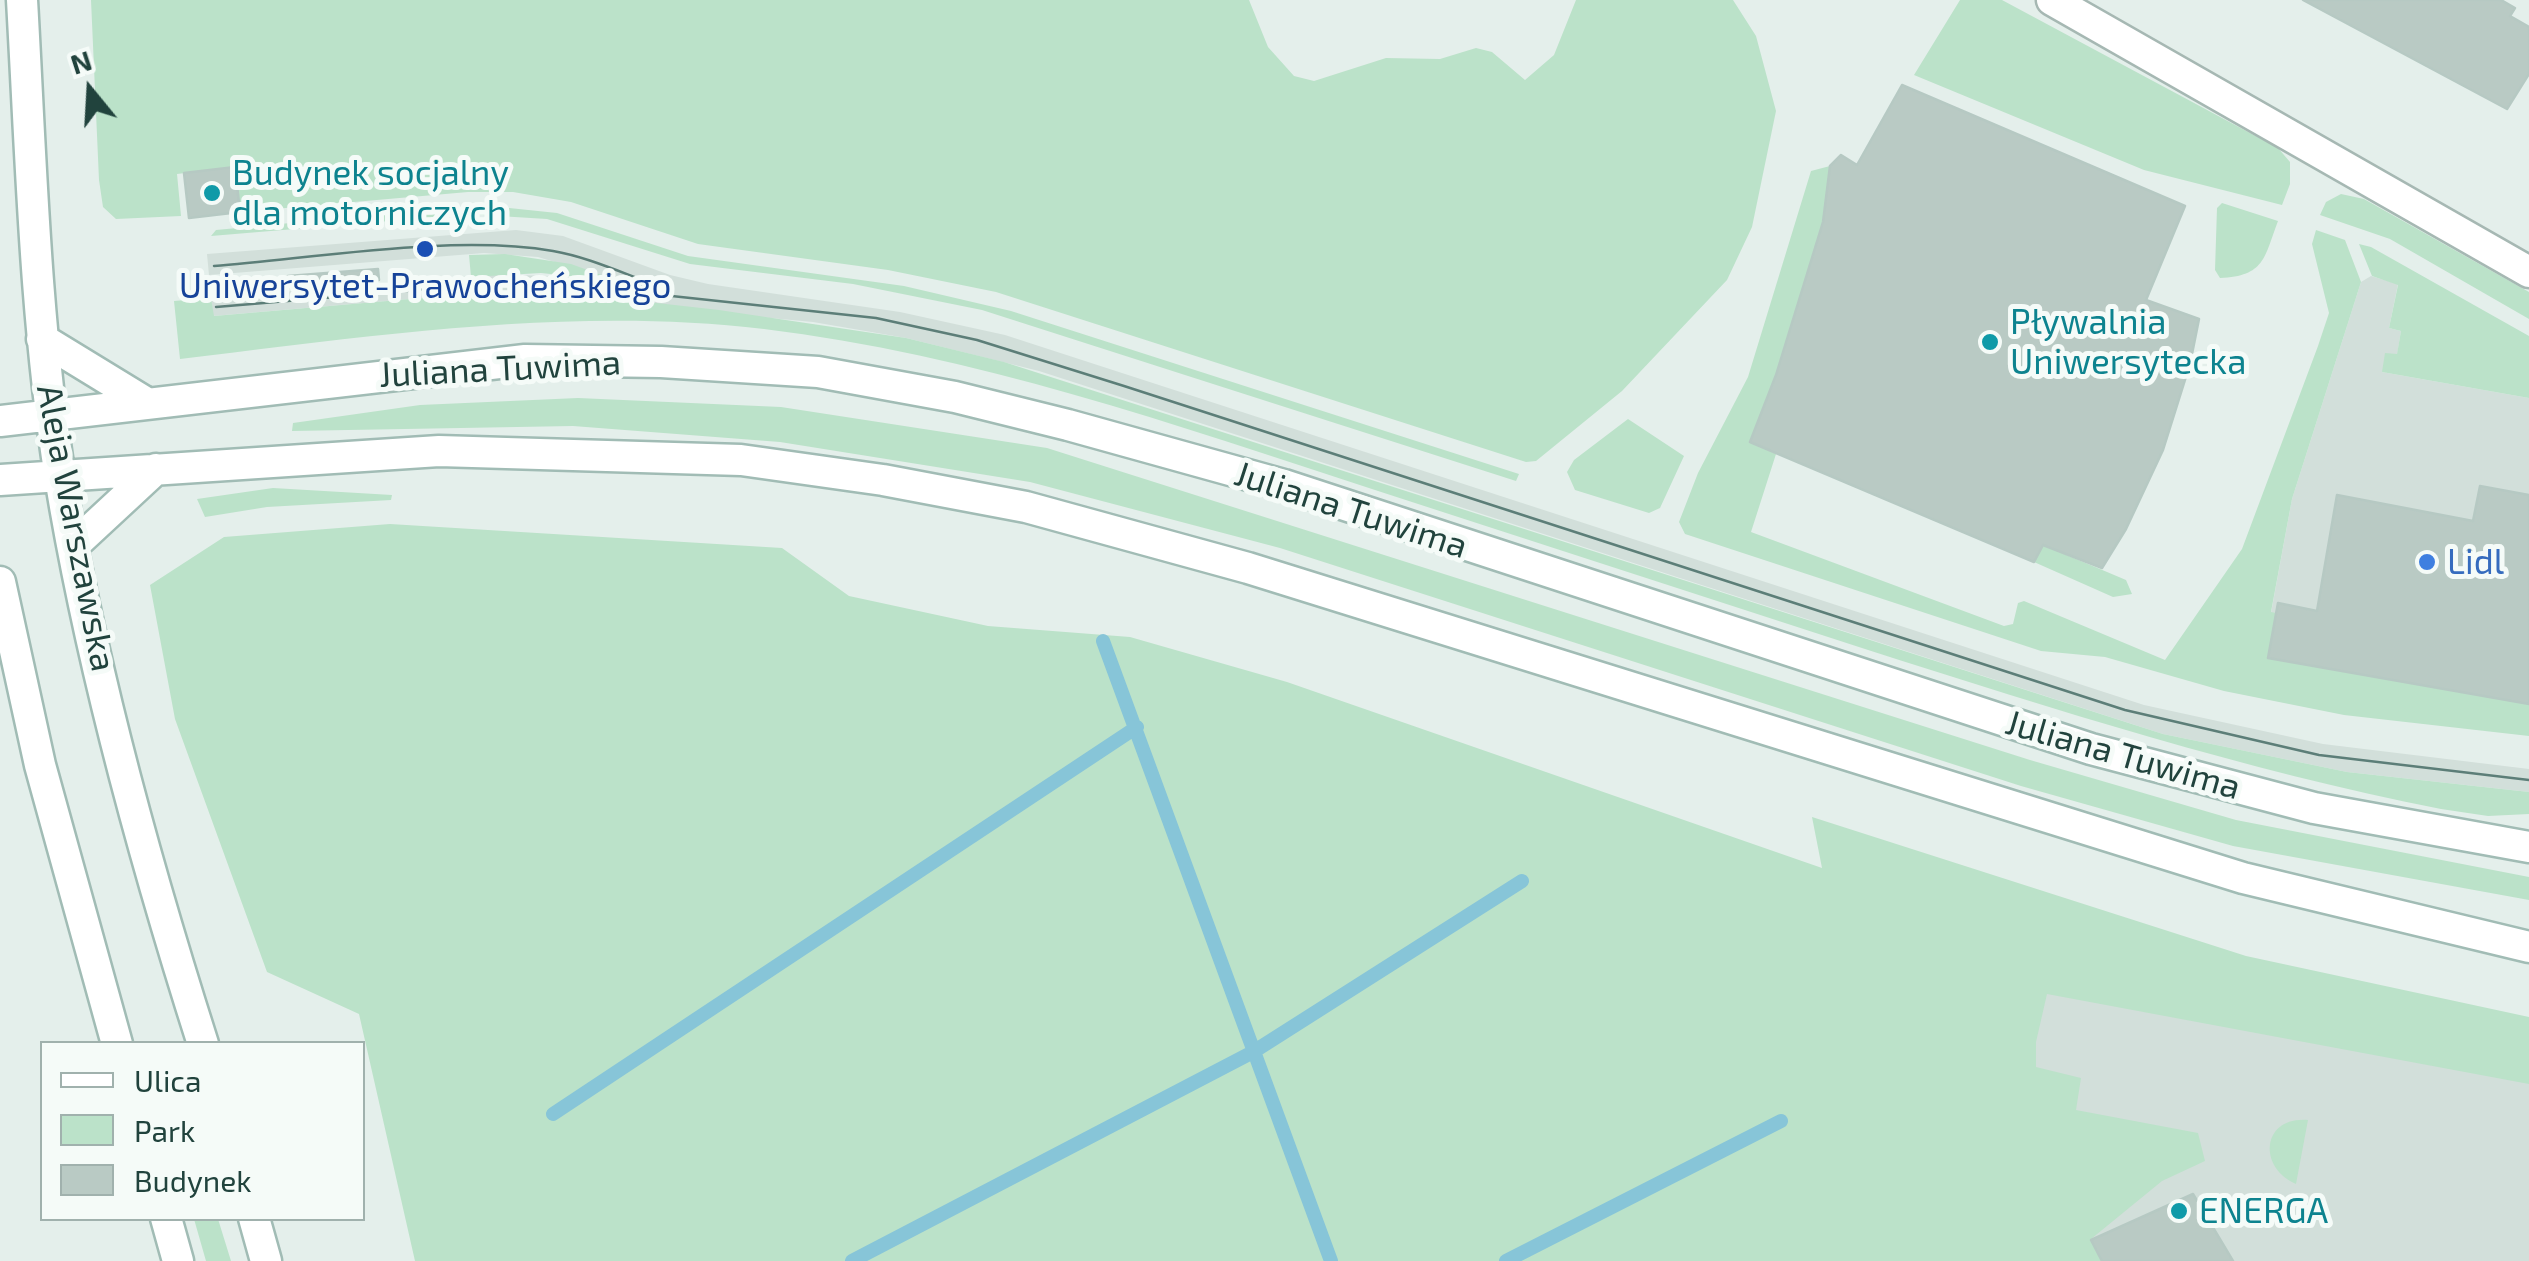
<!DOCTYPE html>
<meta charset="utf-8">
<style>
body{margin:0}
#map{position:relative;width:2529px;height:1261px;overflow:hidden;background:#e4efeb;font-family:"Exo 2",sans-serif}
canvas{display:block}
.legend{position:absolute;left:40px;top:1041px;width:325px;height:180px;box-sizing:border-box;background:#f5fbf8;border:2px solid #a0b1ad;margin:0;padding:12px 18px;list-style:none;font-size:30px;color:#21433d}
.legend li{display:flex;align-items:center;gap:20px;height:50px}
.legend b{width:50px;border:2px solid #a0b1ad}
.north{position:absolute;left:40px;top:40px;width:100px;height:100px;-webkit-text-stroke:8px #f5fbf8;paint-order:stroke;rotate:342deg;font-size:28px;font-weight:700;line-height:40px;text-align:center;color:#21433d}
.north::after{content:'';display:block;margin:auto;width:35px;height:45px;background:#21433d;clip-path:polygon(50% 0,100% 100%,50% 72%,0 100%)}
</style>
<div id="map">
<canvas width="2529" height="1261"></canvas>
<ul class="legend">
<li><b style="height:12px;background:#fff"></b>Ulica</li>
<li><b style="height:28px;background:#bbe2c9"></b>Park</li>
<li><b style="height:28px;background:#b9cac4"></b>Budynek</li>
</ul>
<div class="north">N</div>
</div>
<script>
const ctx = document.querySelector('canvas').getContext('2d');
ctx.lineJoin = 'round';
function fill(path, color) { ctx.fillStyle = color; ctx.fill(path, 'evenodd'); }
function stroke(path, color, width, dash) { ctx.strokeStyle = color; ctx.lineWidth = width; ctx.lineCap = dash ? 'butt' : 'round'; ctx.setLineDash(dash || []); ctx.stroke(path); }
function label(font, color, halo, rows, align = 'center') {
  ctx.font = font + ' "Exo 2",sans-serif'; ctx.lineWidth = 10; ctx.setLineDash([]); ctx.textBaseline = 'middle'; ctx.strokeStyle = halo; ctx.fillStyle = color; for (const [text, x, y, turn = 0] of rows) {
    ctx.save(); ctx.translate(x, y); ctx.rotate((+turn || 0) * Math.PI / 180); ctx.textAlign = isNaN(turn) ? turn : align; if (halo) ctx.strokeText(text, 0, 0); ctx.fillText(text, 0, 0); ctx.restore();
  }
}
const built = new Path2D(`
 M516,230L563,236L670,275L708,284L900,312L1005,335L2144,705L2323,744L2529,769V792L2347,772L2163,734L1039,371L906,338L813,322L491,292L213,316L211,298L497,274L612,279L538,257L484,253L209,275L207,254Z
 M2371,276L2398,284L2389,328L2401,331L2397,355L2382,372L2529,398V704L2268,658L2276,614L2271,613L2292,499L2361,282Z
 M1824,869L2529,1052V1261H2024Z`);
const green = new Path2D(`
 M91,0H1249L1268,47L1294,76L1314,81L1386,58L1440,59L1476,48L1492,52L1525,80L1554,55L1576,0H1733L1756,36L1776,111L1752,227L1727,280L1622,391L1536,461L1526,462L996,292L888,270L698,244L571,202L513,192H468L240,212L234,167L177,174L181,216L116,219L103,207L99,180Z
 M1960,0H2002L2278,148L2290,162V184L2282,205L2144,170L1914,75Z
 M1830,166L1823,222L1776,375L1750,442L1776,454L1751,532L2004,626L2013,624L2018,603L2024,601L2165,660L2242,549L2318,346L2329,313L2312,244L2316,230L2345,240L2361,282L2292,499L2271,612L2276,613L2268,657L2529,704V736L2344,715L2224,691L2105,657L2041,651L1685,534L1679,522L1698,473L1748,377L1811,171Z
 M2341,194L2364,199L2529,292V319L2390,239L2320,215L2326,202Z
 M2222,203L2278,221C2264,258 2265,276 2220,278L2215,270L2217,208Z
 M490,206L557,213L688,256L904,286L1011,311L1519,474L1516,481L982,310L853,284L690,264L547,219L466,214L474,207Z
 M429,210L438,217L211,236L216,230Z
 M2359,244L2371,247L2529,336V398L2382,372L2385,353L2397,354L2401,331L2389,328L2398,285L2372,276Z
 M505,254L571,264L618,281L541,273L471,277L469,255Z
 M491,292H559L719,310L906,338L1004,362L2163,734L2347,772L2529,792V814L2488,816L2441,809C2244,770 2056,710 1865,649C1702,596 1538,543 1375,490C1177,425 972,354 764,329C571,306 372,336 180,359L174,301L211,298L214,316Z
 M578,398L781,407L1047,448L2030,760L2236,820L2529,877V900L2233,846L2021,786L1280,548L1030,482L780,442L573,426L292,431L293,423L420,405Z
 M1628,419L1684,456L1660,508L1649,513L1575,490L1567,472L1574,460Z
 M273,488L392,495L391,500L267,507L205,517L197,499Z
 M390,524L782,548L849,596L988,626L1130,637L1287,682L1822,868L1812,817L2246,956L2529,1017V1084L2047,994L2036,1042V1067L2081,1078L2076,1110L2198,1133L2205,1161L2162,1181L2091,1239L2102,1261H415L359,1014L267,972L175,719L150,585L224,537Z
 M2043,545L2126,580L2132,594L2113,597L2034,562Z
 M2308,1120L2296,1184C2257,1167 2262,1116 2308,1120Z
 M194,1219H218L231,1261H206Z`);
const stream = new Path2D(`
 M1103,641L1331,1261
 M553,1114L1137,727
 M852,1261L1253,1052L1522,881
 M1506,1261L1781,1121`);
const building = new Path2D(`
 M2303,0H2501L2515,8L2510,16L2529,27V74L2507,109Z
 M1902,85L2185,206L2146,300L2199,319L2190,364L2163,450L2126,529L2102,568L2043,545L2034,562L1750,442L1776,375L1823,222L1830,166L1841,155L1857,165Z
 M235,167L240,212L189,218L184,173Z
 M378,269L379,280L289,287L288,276Z
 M2480,486L2529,495V704L2268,658L2278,603L2317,611L2337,495L2473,521Z
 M2193,1194L2233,1261H2102L2091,1240Z`);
const minor = new Path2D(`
 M2052,0L2529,272`);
const secondary = new Path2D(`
 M22,0C31,159 35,319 60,477C91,667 144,859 203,1044
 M42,339L145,402
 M0,421L525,360L661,362L818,372L955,397L1068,425L1284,485L2091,749L2314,808L2529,847
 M0,480L439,451L741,460L883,480L1026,507L1248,568L2243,878L2529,947
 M73,546L156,469
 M0,582L40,765L117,1044
 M166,1218L178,1261
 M254,1218L266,1261`);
const tram = new Path2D(`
 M214,266C316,258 454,234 553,251C588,257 622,273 656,285
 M216,307L514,282L551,283L876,318L977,340L1124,386L2125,710L2319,755L2529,780`);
const markers = [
 [212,193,10,"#0f9aa8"],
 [425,249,10,"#1a4fb4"],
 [1990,342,10,"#0f9aa8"],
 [2427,562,10,"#3f7fe0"],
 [2179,1211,10,"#0f9aa8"]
];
const cultureNames = [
 ["Budynek socjalny",232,173],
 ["dla motorniczych",232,213],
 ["Pływalnia",2010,322],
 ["Uniwersytecka",2010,362],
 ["ENERGA",2199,1211]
];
const transitNames = [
 ["Uniwersytet-Prawocheńskiego",425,286]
];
const streetNames = [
 ["Juliana Tuwima",500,369,-3],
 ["Juliana Tuwima",1351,510,18],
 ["Aleja Warszawska",76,528,79],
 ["Juliana Tuwima",2123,755,16]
];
const shopNames = [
 ["Lidl",2447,562]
];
fill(built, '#d2dfda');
fill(green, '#bbe2c9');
stroke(stream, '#87c5d8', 14);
fill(building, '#b9cac4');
stroke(building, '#b6c9c3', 2.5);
stroke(minor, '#a6b8b3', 35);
stroke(secondary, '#a1bcb5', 35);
stroke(minor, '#fff', 30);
stroke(secondary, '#fff', 30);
stroke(tram, '#5c7e78', 2.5);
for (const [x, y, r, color] of markers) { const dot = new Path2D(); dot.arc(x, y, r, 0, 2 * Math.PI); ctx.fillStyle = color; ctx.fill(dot); stroke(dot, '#f5fbf8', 4); }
label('35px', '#0d838f', '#f5fbf8', cultureNames, 'left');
label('35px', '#164399', '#f5fbf8', transitNames);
label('35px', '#21433d', '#f5fbf8', streetNames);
label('35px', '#366cbe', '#f5fbf8', shopNames, 'left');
</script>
